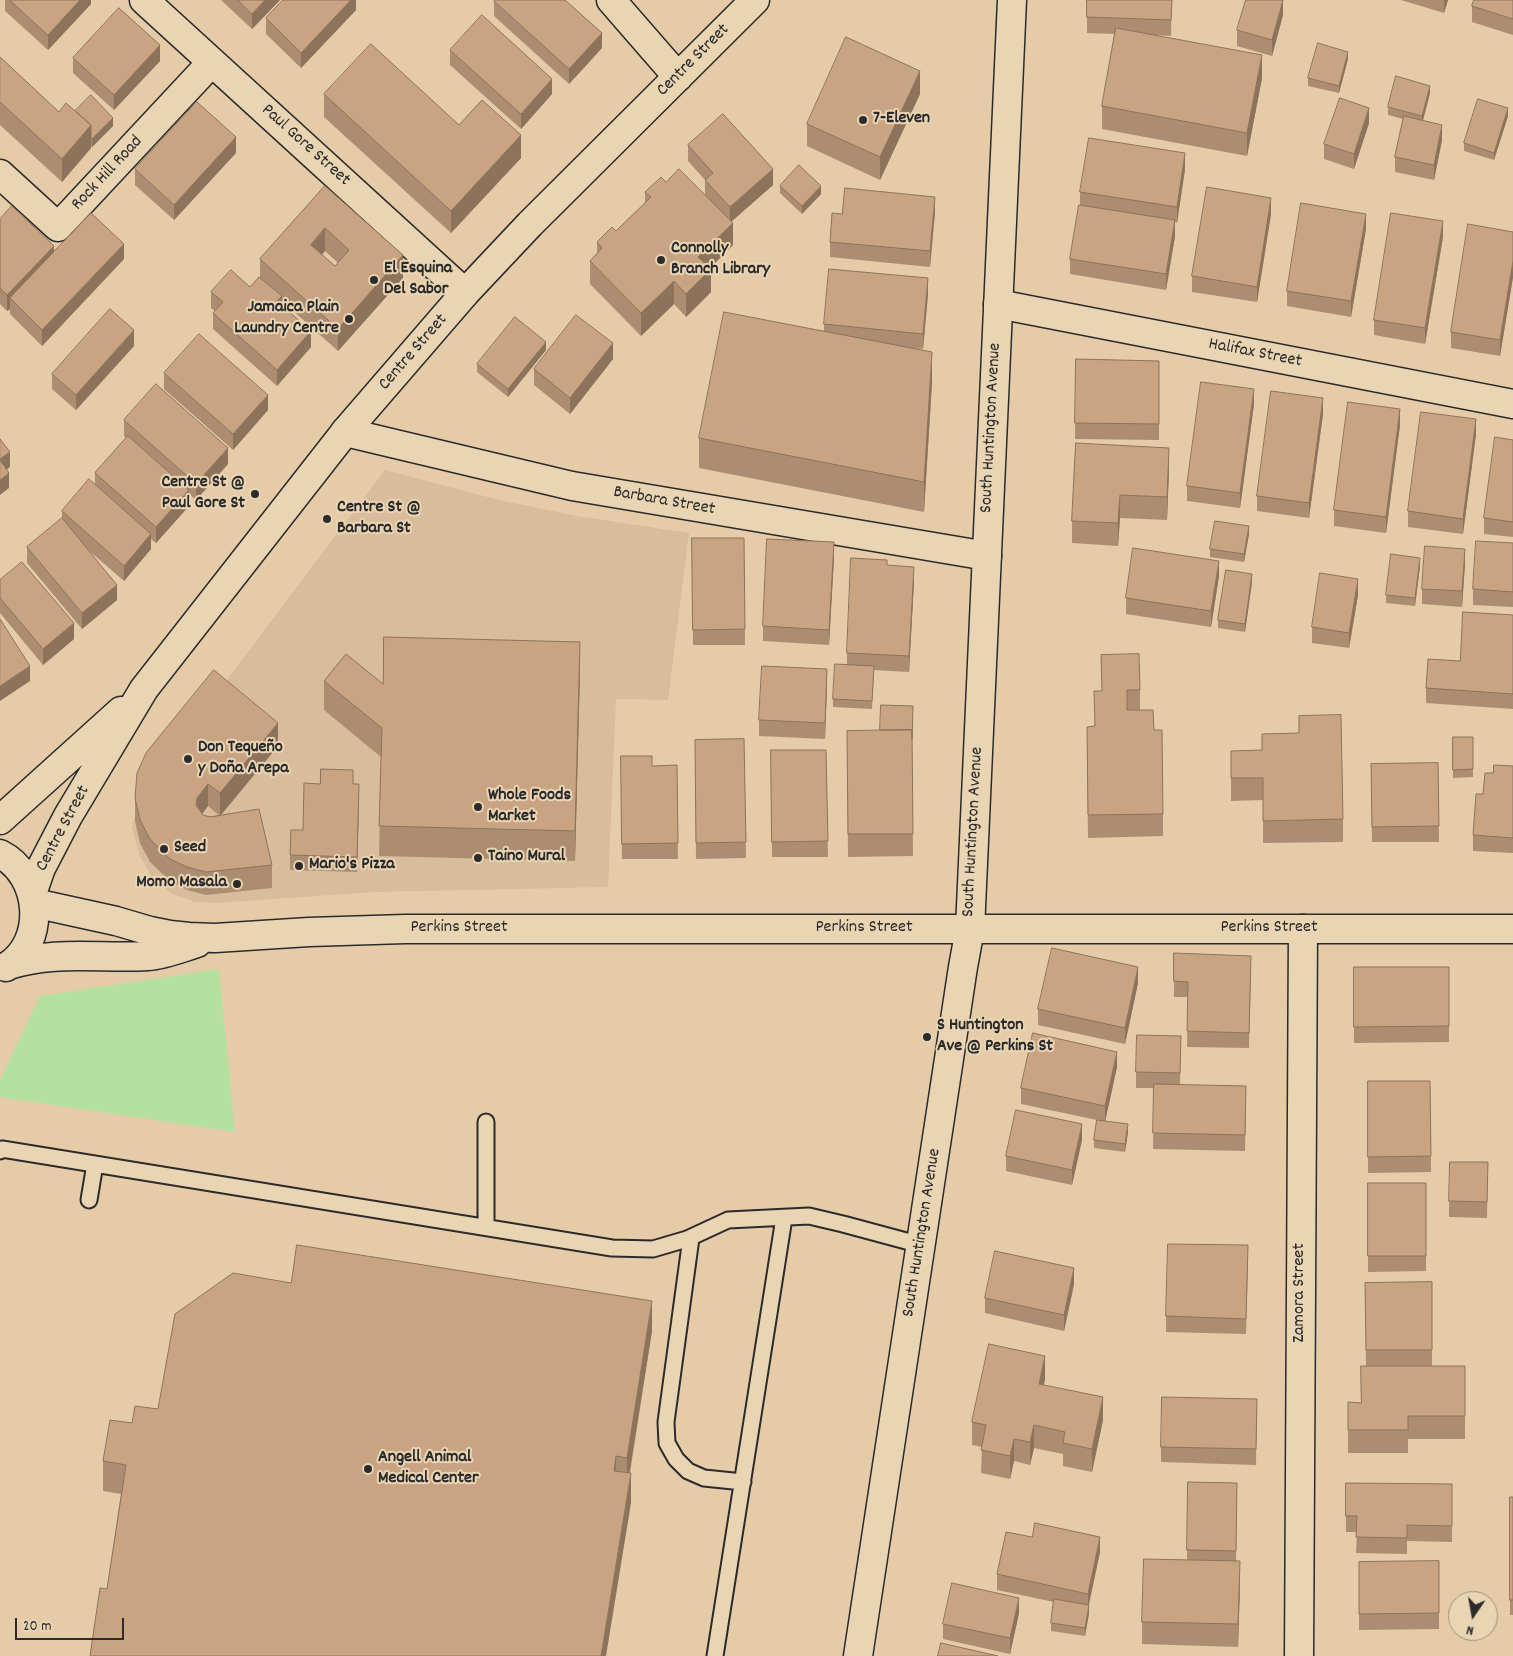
<!DOCTYPE html>
<meta charset="utf-8">
<style>
body{margin:0}
#map{position:relative;width:1513px;height:1656px;overflow:hidden;background:#e6cba8;font-family:Dekko,sans-serif}
canvas{display:block}
.north{position:absolute;left:1448px;top:1591px;width:50px;height:50px;box-sizing:border-box;background:#e9d5b3;border:1px solid #9d917d;border-radius:50%;rotate:192deg;font-size:14px;font-weight:700;line-height:20px;text-align:center;color:#2b2b2b}
.north::after{content:'';display:block;margin:auto;width:18px;height:22px;background:#2b2b2b;clip-path:polygon(50% 0,100% 100%,50% 72%,0 100%)}
.scale{position:absolute;left:15px;top:1618px;width:109px;height:22px;box-sizing:border-box;border:2px solid #2b2b2b;border-top:0;padding-left:6px;font-size:15px;line-height:18px;white-space:nowrap;color:#2b2b2b;-webkit-text-stroke:4px #e9d5b3;paint-order:stroke}
</style>
<div id="map">
<canvas width="1513" height="1656"></canvas>
<div class="north">N</div>
<div class="scale">20 m</div>
</div>
<script>
const ctx = document.querySelector('canvas').getContext('2d');
ctx.lineJoin = 'round';
function fill(path, color) { ctx.fillStyle = color; ctx.fill(path, 'evenodd'); }
function stroke(path, color, width, dash) { ctx.strokeStyle = color; ctx.lineWidth = width; ctx.lineCap = dash ? 'butt' : 'round'; ctx.setLineDash(dash || []); ctx.stroke(path); }
function label(font, color, halo, rows, align = 'center') {
  ctx.font = font + ' Dekko,sans-serif'; ctx.lineWidth = 4; ctx.setLineDash([]); ctx.textBaseline = 'middle'; ctx.strokeStyle = halo; ctx.fillStyle = color; for (const [text, x, y, turn = 0] of rows) {
    ctx.save(); ctx.translate(x, y); ctx.rotate((+turn || 0) * Math.PI / 180); ctx.textAlign = isNaN(turn) ? turn : align; if (halo) ctx.strokeText(text, 0, 0); ctx.fillText(text, 0, 0); ctx.restore();
  }
}
const built = new Path2D(`
 M385,470L499,500L577,516L689,533L668,700L616,699L608,887L376,892L216,903L195,902L171,893L152,878L140,856L132,828L139,800L144,790Z`);
const green = new Path2D(`
 M219,969L235,1132L0,1097V1080L40,996Z`);
const service = new Path2D(`
 M486,1122V1227
 M0,1151L2,1149L612,1248L653,1249L687,1239L728,1220L809,1216L843,1224L921,1245
 M89,1200L95,1164
 M691,1238L666,1422L667,1443L676,1459L688,1471L704,1478L743,1482
 M715,1656L784,1218`);
const minor = new Path2D(`
 M144,0L465,293
 M611,0L678,77
 M0,174L58,227L212,62
 M998,304L1513,404
 M345,432L572,486L987,556
 M1299,1656L1303,929`);
const secondary = new Path2D(`
 M0,820L121,711
 M0,854C42,875 47,943 6,967
 M32,894L41,868L68,816L144,689L345,432L465,293L530,224L755,0
 M34,903L116,921L150,931L170,935L189,937L215,938L309,932L405,929H1513
 M9,965C54,950 102,959 148,956C164,955 181,948 197,943
 M858,1656L963,967L970,929L1012,0`);
const wall = new Path2D(`
 M5,0H91V4L48,50L5,11Z
 M221,0H280L252,29Z
 M356,0V10L301,68L266,34V18Z
 M1172,0L1171,36L1156,35L1262,78L1247,156L1102,129V106L1115,34L1087,33V17Z
 M1401,0H1448L1444,13Z
 M1513,0V35L1472,22V6Z
 M494,1L602,48L569,84L494,16Z
 M1283,15L1272,56L1237,46V30Z
 M450,50L552,94L521,129L450,65Z
 M0,57L59,112L75,111L113,126L92,147L91,146V148L62,182L0,125Z
 M73,58L160,61L114,110L73,73Z
 M1348,59L1339,93L1308,86V78Z
 M1430,93L1423,120L1442,140L1434,180L1395,172V157L1403,119L1388,115V107Z
 M324,94L459,125L521,158L451,233L324,117Z
 M920,94L880,180L807,146V124Z
 M1508,116L1494,160L1464,151V143Z
 M1369,123L1354,169L1324,159V144Z
 M688,145L773,185L731,221L733,245L710,268L711,292L686,317L674,304L641,336L590,284V261L597,253V242L616,231L645,203V192L666,182L705,195V180L688,161Z
 M236,153L174,220L135,185V169Z
 M1185,169L1177,223L1175,222V236L1166,290L1070,274V259L1080,205V192Z
 M325,186L403,278L338,351L282,301V305L311,347L277,386L213,329V313L215,311L211,308V292L250,287L260,277V259ZM325,251L338,263L335,266L322,255Z
 M780,186L821,194L802,214L780,193Z
 M935,212L930,267L830,257V242L842,214Z
 M1271,214L1257,302L1192,292V276Z
 M0,219L54,251L124,259L42,346L10,314V309L7,311L0,304Z
 M1366,229L1351,317L1287,306V291Z
 M1513,232V277L1500,356L1451,348V332Z
 M1443,237L1425,344L1374,335V320Z
 M928,294L923,349L912,348L932,382L924,512L699,468V438L824,331V324Z
 M134,346L76,410L52,389V374Z
 M546,350L508,397L477,372V364Z
 M613,359L570,414L534,385V369Z
 M1076,359L1159,361V440L1075,439Z
 M164,373L268,410L233,450L164,389Z
 M1254,404L1240,508L1187,501V486Z
 M1323,414L1309,518L1257,511V496Z
 M124,420L228,464L196,500L189,494V506L156,543L151,539V549L124,581L87,549L117,600L82,629L27,563V547L62,519V511L95,484V473L126,438L124,436Z
 M1400,425L1386,533L1334,526V510Z
 M1476,434L1463,534L1408,527V511Z
 M1513,440V537L1484,534V518Z
 M1076,443L1169,470L1167,520L1120,518L1118,546L1072,543V521Z
 M1249,534L1244,562L1210,557V549Z
 M692,538H744L745,645H693Z
 M1513,543V607L1473,605V589Z
 M834,558L829,645L763,641V626Z
 M1465,564L1462,607L1422,604V589Z
 M887,565L914,582L909,672L874,670L872,709L833,707V699L847,665V653Z
 M1420,566L1415,606L1386,603V595Z
 M1219,576L1211,627L1126,614V598Z
 M0,580L74,639L43,665L0,613Z
 M1252,582L1245,632L1218,628V620Z
 M1358,595L1349,648L1312,643V627Z
 M1513,615V709L1426,703V688L1460,661Z
 M1101,655L1140,690V710L1154,730L1163,814V836L1088,838L1087,749L1094,726L1102,691Z
 M580,672L575,861L379,856L381,757L324,710V681L383,684Z
 M827,685L825,739L759,736V720Z
 M847,731L912,747L913,856L848,857Z
 M1453,737H1473V777L1453,778Z
 M744,739L746,858L696,859L695,740Z
 M278,746L221,815L272,865V888L206,895L187,890L170,881L150,862L140,843L135,821V798ZM208,806L219,815L210,817L203,815L202,814Z
 M771,750H826L828,857H772Z
 M1231,751L1343,819V842L1263,843V800L1231,801Z
 M621,756L652,766L677,765L678,859H622Z
 M1438,763L1439,842H1372L1371,764Z
 M1513,766V853L1473,851V835L1483,794L1493,773Z
 M353,784L359,799L357,872L290,870V855L303,830Z
 M1174,953L1251,971L1249,1048L1187,1047L1188,997H1174Z
 M1354,967H1449V1042L1354,1043Z
 M1138,983L1125,1044L1038,1025V1009Z
 M1181,1051L1180,1084L1246,1101L1245,1151L1153,1149L1154,1088H1136V1072Z
 M1117,1067L1105,1121L1128,1132L1125,1152L1094,1148V1140L1097,1120L1021,1104V1088Z
 M1368,1081H1430L1431,1172L1368,1173Z
 M1082,1140L1072,1185L1006,1171V1156Z
 M1488,1162L1487,1218L1449,1217V1201Z
 M1368,1183H1426V1271L1368,1272Z
 M1248,1261L1246,1334L1166,1332V1316Z
 M1432,1282V1366H1366L1365,1283Z
 M291,1283L652,1331L630,1473L631,1503L107,1589L121,1494L103,1491V1461L132,1423L158,1409Z
 M1074,1284L1064,1331L985,1313V1298Z
 M1465,1366V1439H1408V1453H1348V1402L1361,1403Z
 M1045,1379L1044,1385L1103,1420L1092,1472L1063,1466V1454L1034,1448L1030,1465L1014,1461L1010,1479L981,1473L982,1447L972,1445V1422Z
 M1257,1399L1256,1465L1161,1462V1447Z
 M1188,1482L1237,1498L1236,1561L1240,1584L1238,1647L1142,1644V1622L1187,1560Z
 M1346,1483L1452,1484V1542L1407,1541V1554L1356,1553L1357,1532H1346Z
 M1510,1497H1513V1615H1510Z
 M1100,1552L1088,1605L1089,1613L1085,1636L1051,1631V1623L1054,1602L997,1590V1574Z
 M1439,1561V1629L1359,1630V1562Z
 M1019,1613L1010,1654L943,1639V1624Z`);
const shadedWall = new Path2D(`
 M80,0H91V4L48,50V35Z
 M265,0H280L252,29V14Z
 M351,0H356V10L301,68V53Z
 M1283,0V15L1272,56V40Z
 M1444,0H1448L1444,13Z
 M602,33V48L569,84V69Z
 M160,45V61L114,110V95Z
 M1348,52V59L1339,93V86Z
 M1262,55V78L1247,156V133Z
 M920,71V94L880,180V157Z
 M552,79V94L521,129V114Z
 M1430,86V93L1422,124V116Z
 M1369,108V123L1354,169V154Z
 M1508,108V116L1494,160V153Z
 M113,118V126L92,147V139Z
 M91,125V148L62,182V159Z
 M1442,125V140L1434,180V165Z
 M521,135V158L451,233V211Z
 M236,137V153L174,220V205Z
 M1185,153V169L1177,223V207Z
 M773,169V185L730,223V207Z
 M821,186V194L802,214V206Z
 M935,197V212L930,267V251Z
 M1271,198V214L1257,302V287Z
 M1366,214V229L1351,317V301Z
 M1175,220V236L1166,290V274Z
 M1443,221V237L1425,344V328Z
 M733,223V245L698,280V257Z
 M325,228V251L311,267V245Z
 M124,244V259L42,346V330Z
 M54,246V261L10,298V309L7,311V295Z
 M403,255V278L338,351V329Z
 M1513,261V277L1500,356V340Z
 M711,269V292L686,317V294Z
 M928,278V294L923,349V334Z
 M674,281V304L641,336V313Z
 M282,296V312L277,301Z
 M134,330V346L76,410V395Z
 M311,331V347L277,386V370Z
 M546,342V350L508,397V389Z
 M613,343V359L570,414V398Z
 M932,352V382L924,512V482Z
 M1254,389V404L1240,508V493Z
 M268,395V410L233,450V434Z
 M1323,398V414L1309,518V503Z
 M1400,409V425L1386,533V517Z
 M1476,419V434L1463,534V519Z
 M228,448V464L196,500V484Z
 M1169,448V470L1167,520V497Z
 M10,452V467L0,475V459Z
 M9,473V488L0,495V480Z
 M189,490V506L156,543V527Z
 M1120,495V518L1118,546V523Z
 M1249,526V534L1244,562V554Z
 M151,534V549L124,581V566Z
 M834,542V558L829,645V630Z
 M1465,549V564L1462,607V591Z
 M1420,558V566L1415,606V598Z
 M1219,561V576L1211,627V611Z
 M914,567V582L909,672V656Z
 M1252,574V582L1245,632V624Z
 M1358,579V595L1349,648V633Z
 M117,585V600L82,629V613Z
 M74,623V639L43,665V649Z
 M580,642V672L575,861V831Z
 M30,666V681L0,701V686Z
 M827,669V685L825,739V723Z
 M278,723V746L220,816V793Z
 M208,784V806L197,821V798Z
 M359,784V799L357,872V857Z
 M1138,967V983L1125,1044V1028Z
 M1117,1052V1067L1105,1122V1106Z
 M1082,1124V1140L1072,1185V1170Z
 M1128,1124V1132L1125,1152V1144Z
 M1074,1268V1284L1064,1331V1315Z
 M652,1301V1331L627,1487V1458Z
 M1045,1356V1379L1039,1407V1384Z
 M1103,1397V1420L1092,1472V1449Z
 M1034,1425V1448L1030,1465V1442Z
 M1014,1439V1461L1010,1479V1456Z
 M616,1456V1486L614,1471Z
 M631,1473V1503L606,1656H601Z
 M1100,1537V1552L1088,1609V1594Z
 M1240,1561V1584L1238,1647V1624Z
 M1019,1598V1613L1010,1654V1638Z
 M1089,1605V1613L1085,1636V1628Z`);
const building = new Path2D(`
 M10,0H80L48,35Z
 M238,0H265L252,14Z
 M283,0H351L301,53L266,18Z
 M495,0H565L602,33L569,69L494,1Z
 M1087,0H1172L1171,20L1087,17Z
 M1246,0H1283L1272,40L1237,30Z
 M1474,0H1513V19L1472,6Z
 M119,8L160,45L114,95L73,58Z
 M482,15L552,79L521,114L450,50Z
 M1116,28L1262,55L1247,133L1102,106Z
 M846,37L920,71L880,157L807,124Z
 M1318,43L1348,52L1339,86L1308,78Z
 M371,44L459,125L482,100L521,135L451,211L324,94Z
 M0,57L59,112L66,103L91,125L62,159L0,102Z
 M1396,76L1430,86L1422,116L1388,107Z
 M91,95L113,118L92,139L91,138V125L75,111Z
 M1340,98L1369,108L1354,154L1324,144Z
 M1478,99L1508,108L1494,153L1464,143Z
 M197,102L236,137L174,205L135,169Z
 M723,114L773,169L730,207L705,180L713,173L688,145Z
 M1404,116L1442,125L1434,165L1395,157Z
 M1089,138L1185,153L1177,207L1080,192Z
 M799,165L821,186L802,206L780,186Z
 M679,169L733,223L698,257L711,269L686,294L674,281L641,313L590,261L602,248L597,242L612,227L616,231L651,197L645,192L661,177L666,182Z
 M325,186L403,255L338,329L260,259ZM325,228L349,250L335,266L311,245Z
 M1207,187L1271,198L1257,287L1192,276Z
 M845,188L935,197L930,251L830,242L832,213L842,214Z
 M1301,203L1366,214L1351,301L1287,291Z
 M1079,205L1175,220L1166,274L1070,259Z
 M12,206L54,246L7,295L0,288V219Z
 M91,213L124,244L42,330L10,298Z
 M1391,213L1443,221L1425,328L1374,320Z
 M1468,224L1513,232V261L1500,340L1451,332Z
 M829,269L928,278L923,334L824,324Z
 M231,270L250,287L259,277L282,296L277,301L311,331L277,370L213,313L223,302L211,292Z
 M110,309L134,330L76,395L52,374Z
 M724,312L932,352L924,482L699,438Z
 M576,315L613,343L570,398L534,369Z
 M515,317L546,342L508,389L477,364Z
 M199,334L268,395L233,434L164,373Z
 M1076,359L1159,361V424L1075,423Z
 M1201,382L1254,389L1240,493L1187,486Z
 M156,384L228,448L196,484L124,420Z
 M1271,391L1323,398L1309,503L1257,496Z
 M1348,402L1400,409L1386,517L1334,510Z
 M1421,412L1476,419L1463,519L1408,511Z
 M128,436L189,490L156,527L95,473Z
 M1495,437L1513,440V522L1484,518Z
 M0,439L10,452L0,459Z
 M1076,443L1169,448L1167,497L1120,495L1118,523L1072,521Z
 M0,460L9,473L0,480Z
 M89,479L151,534L124,566L62,511Z
 M62,518L117,585L82,613L27,547Z
 M1215,521L1249,526L1244,554L1210,549Z
 M692,538H744L745,629L693,630Z
 M767,539L834,542L829,630L763,626Z
 M1476,541L1513,543V592L1473,589Z
 M1425,546L1465,549L1462,591L1422,589Z
 M1133,548L1219,561L1211,611L1126,598Z
 M1391,554L1420,558L1415,598L1386,595Z
 M851,558L887,560V565L914,567L909,656L847,653Z
 M22,562L74,623L43,649L0,598V580Z
 M1226,570L1252,574L1245,624L1218,620Z
 M1320,573L1358,579L1349,633L1312,627Z
 M1463,612L1513,615V694L1426,688L1428,659L1460,661Z
 M0,619L30,666L0,686Z
 M384,637L580,642L575,831L379,826L382,728L324,681L346,654L383,684Z
 M1139,654L1140,690H1127V710H1153L1154,730H1162L1163,814L1088,815L1087,727L1095,726L1094,691H1102L1101,655Z
 M835,664L874,666L872,701L833,699Z
 M762,666L827,669L825,723L759,720Z
 M214,670L278,723L220,793L208,784L197,798L196,805L203,815L210,817L259,809L272,865L206,872L187,867L170,859L150,839L140,820L135,798L137,773L146,753Z
 M881,705L913,706L912,739V730H880Z
 M1341,715L1343,819L1263,821V778H1231V751L1262,750V734L1299,733V716Z
 M912,730L913,834H848L847,731Z
 M1453,737H1473V769L1453,770Z
 M744,739L746,842L696,843L695,740Z
 M771,750H826L828,841L772,842Z
 M621,756H652V766L677,765L678,843L622,844Z
 M1438,763L1439,826L1372,827L1371,764Z
 M1494,765L1513,766V838L1473,835L1476,794H1483L1485,773H1493Z
 M321,769L353,770V784H359L357,857L290,855L291,830H303L304,783L320,784Z
 M1052,948L1138,967L1125,1028L1038,1009Z
 M1174,953L1251,956L1249,1033L1187,1031L1188,982L1174,981Z
 M1354,967H1449V1026L1354,1027Z
 M1033,1033L1117,1052L1105,1106L1021,1088Z
 M1137,1035L1181,1036L1180,1073L1136,1072Z
 M1368,1081H1430L1431,1156L1368,1157Z
 M1154,1084L1246,1086L1245,1135L1153,1133Z
 M1016,1110L1082,1124L1072,1170L1006,1156Z
 M1097,1120L1128,1124L1125,1144L1094,1140Z
 M1450,1162H1488L1487,1202L1449,1201Z
 M1368,1183H1426V1256H1368Z
 M1168,1244L1248,1245L1246,1319L1166,1316Z
 M297,1245L652,1301L627,1458L616,1456L614,1471L631,1473L601,1656H90L100,1588L107,1589L126,1465L103,1461L110,1420L132,1423L135,1406L158,1409L175,1314L233,1273L291,1283Z
 M995,1251L1074,1268L1064,1315L985,1298Z
 M1432,1282V1350H1366L1365,1283Z
 M989,1344L1045,1356L1039,1384L1103,1397L1092,1449L1063,1443L1065,1432L1034,1425L1030,1442L1014,1439L1010,1456L981,1450L986,1425L972,1422Z
 M1361,1366H1465V1416H1408V1430H1348V1402L1361,1403Z
 M1162,1397L1257,1399L1256,1449L1161,1447Z
 M1188,1482L1237,1483L1236,1551L1187,1550Z
 M1346,1483L1452,1484V1526L1407,1525V1538L1356,1537L1357,1516H1346Z
 M1510,1497H1513V1600H1510Z
 M1035,1523L1100,1537L1088,1594L997,1574L1006,1532L1032,1537Z
 M1144,1559L1240,1561L1238,1624L1142,1622Z
 M1439,1561V1613L1359,1614V1562Z
 M952,1583L1019,1598L1010,1638L943,1624Z
 M1054,1599L1089,1605L1085,1628L1051,1623Z
 M941,1643L998,1656H938Z`);
const markers = [
 [863,120,5,"#2b2b2b"],
 [661,260,5,"#2b2b2b"],
 [374,280,5,"#2b2b2b"],
 [349,319,5,"#2b2b2b"],
 [255,494,5,"#2b2b2b"],
 [327,519,5,"#2b2b2b"],
 [188,759,5,"#2b2b2b"],
 [478,807,5,"#2b2b2b"],
 [164,849,5,"#2b2b2b"],
 [478,858,5,"#2b2b2b"],
 [299,866,5,"#2b2b2b"],
 [237,884,5,"#2b2b2b"],
 [927,1037,5,"#2b2b2b"],
 [368,1469,5,"#2b2b2b"]
];
const streetNames = [
 ["Centre Street",694,61,-45],
 ["Paul Gore Street",305,146,42],
 ["Rock Hill Road",108,174,-47],
 ["Centre Street",414,353,-49],
 ["Halifax Street",1255,354,11],
 ["South Huntington Avenue",992,428,-87],
 ["Barbara Street",664,502,10],
 ["Centre Street",64,829,-62],
 ["South Huntington Avenue",974,832,-87],
 ["Perkins Street",459,929],
 ["Perkins Street",864,929],
 ["Perkins Street",1269,929],
 ["South Huntington Avenue",923,1233,-81],
 ["Zamora Street",1301,1293,-90]
];
const poiNames = [
 ["7-Eleven",873,120],
 ["Connolly",671,250],
 ["Branch Library",671,271],
 ["El Esquina",384,270],
 ["Del Sabor",384,291],
 ["Jamaica Plain",339,309,"right"],
 ["Laundry Centre",339,330,"right"],
 ["Centre St @",245,484,"right"],
 ["Paul Gore St",245,505,"right"],
 ["Centre St @",337,509],
 ["Barbara St",337,530],
 ["Don Tequeño",198,749],
 ["y Doña Arepa",198,770],
 ["Whole Foods",488,797],
 ["Market",488,818],
 ["Seed",174,849],
 ["Taino Mural",488,858],
 ["Mario's Pizza",309,866],
 ["Momo Masala",227,884,"right"],
 ["S Huntington",937,1027],
 ["Ave @ Perkins St",937,1048],
 ["Angell Animal",378,1459],
 ["Medical Center",378,1480]
];
fill(built, '#d9bc9b');
fill(green, '#b4e19f');
stroke(service, '#2b2b2b', 19);
stroke(minor, '#2b2b2b', 31);
stroke(secondary, '#2b2b2b', 31);
stroke(service, '#e9d5b3', 15);
stroke(minor, '#e9d5b3', 28);
stroke(secondary, '#e9d5b3', 28);
fill(wall, '#ad8d71');
fill(shadedWall, '#8d735c');
fill(building, '#c9a483');
stroke(building, '#8d735c', 1);
for (const [x, y, r, color] of markers) { const dot = new Path2D(); dot.arc(x, y, r, 0, 2 * Math.PI); ctx.fillStyle = color; ctx.fill(dot); stroke(dot, '#e9d5b3', 2); }
label('18px', '#2b2b2b', '#e9d5b3', streetNames);
label('bold 18px', '#2b2b2b', '#e9d5b3', poiNames, 'left');
</script>
